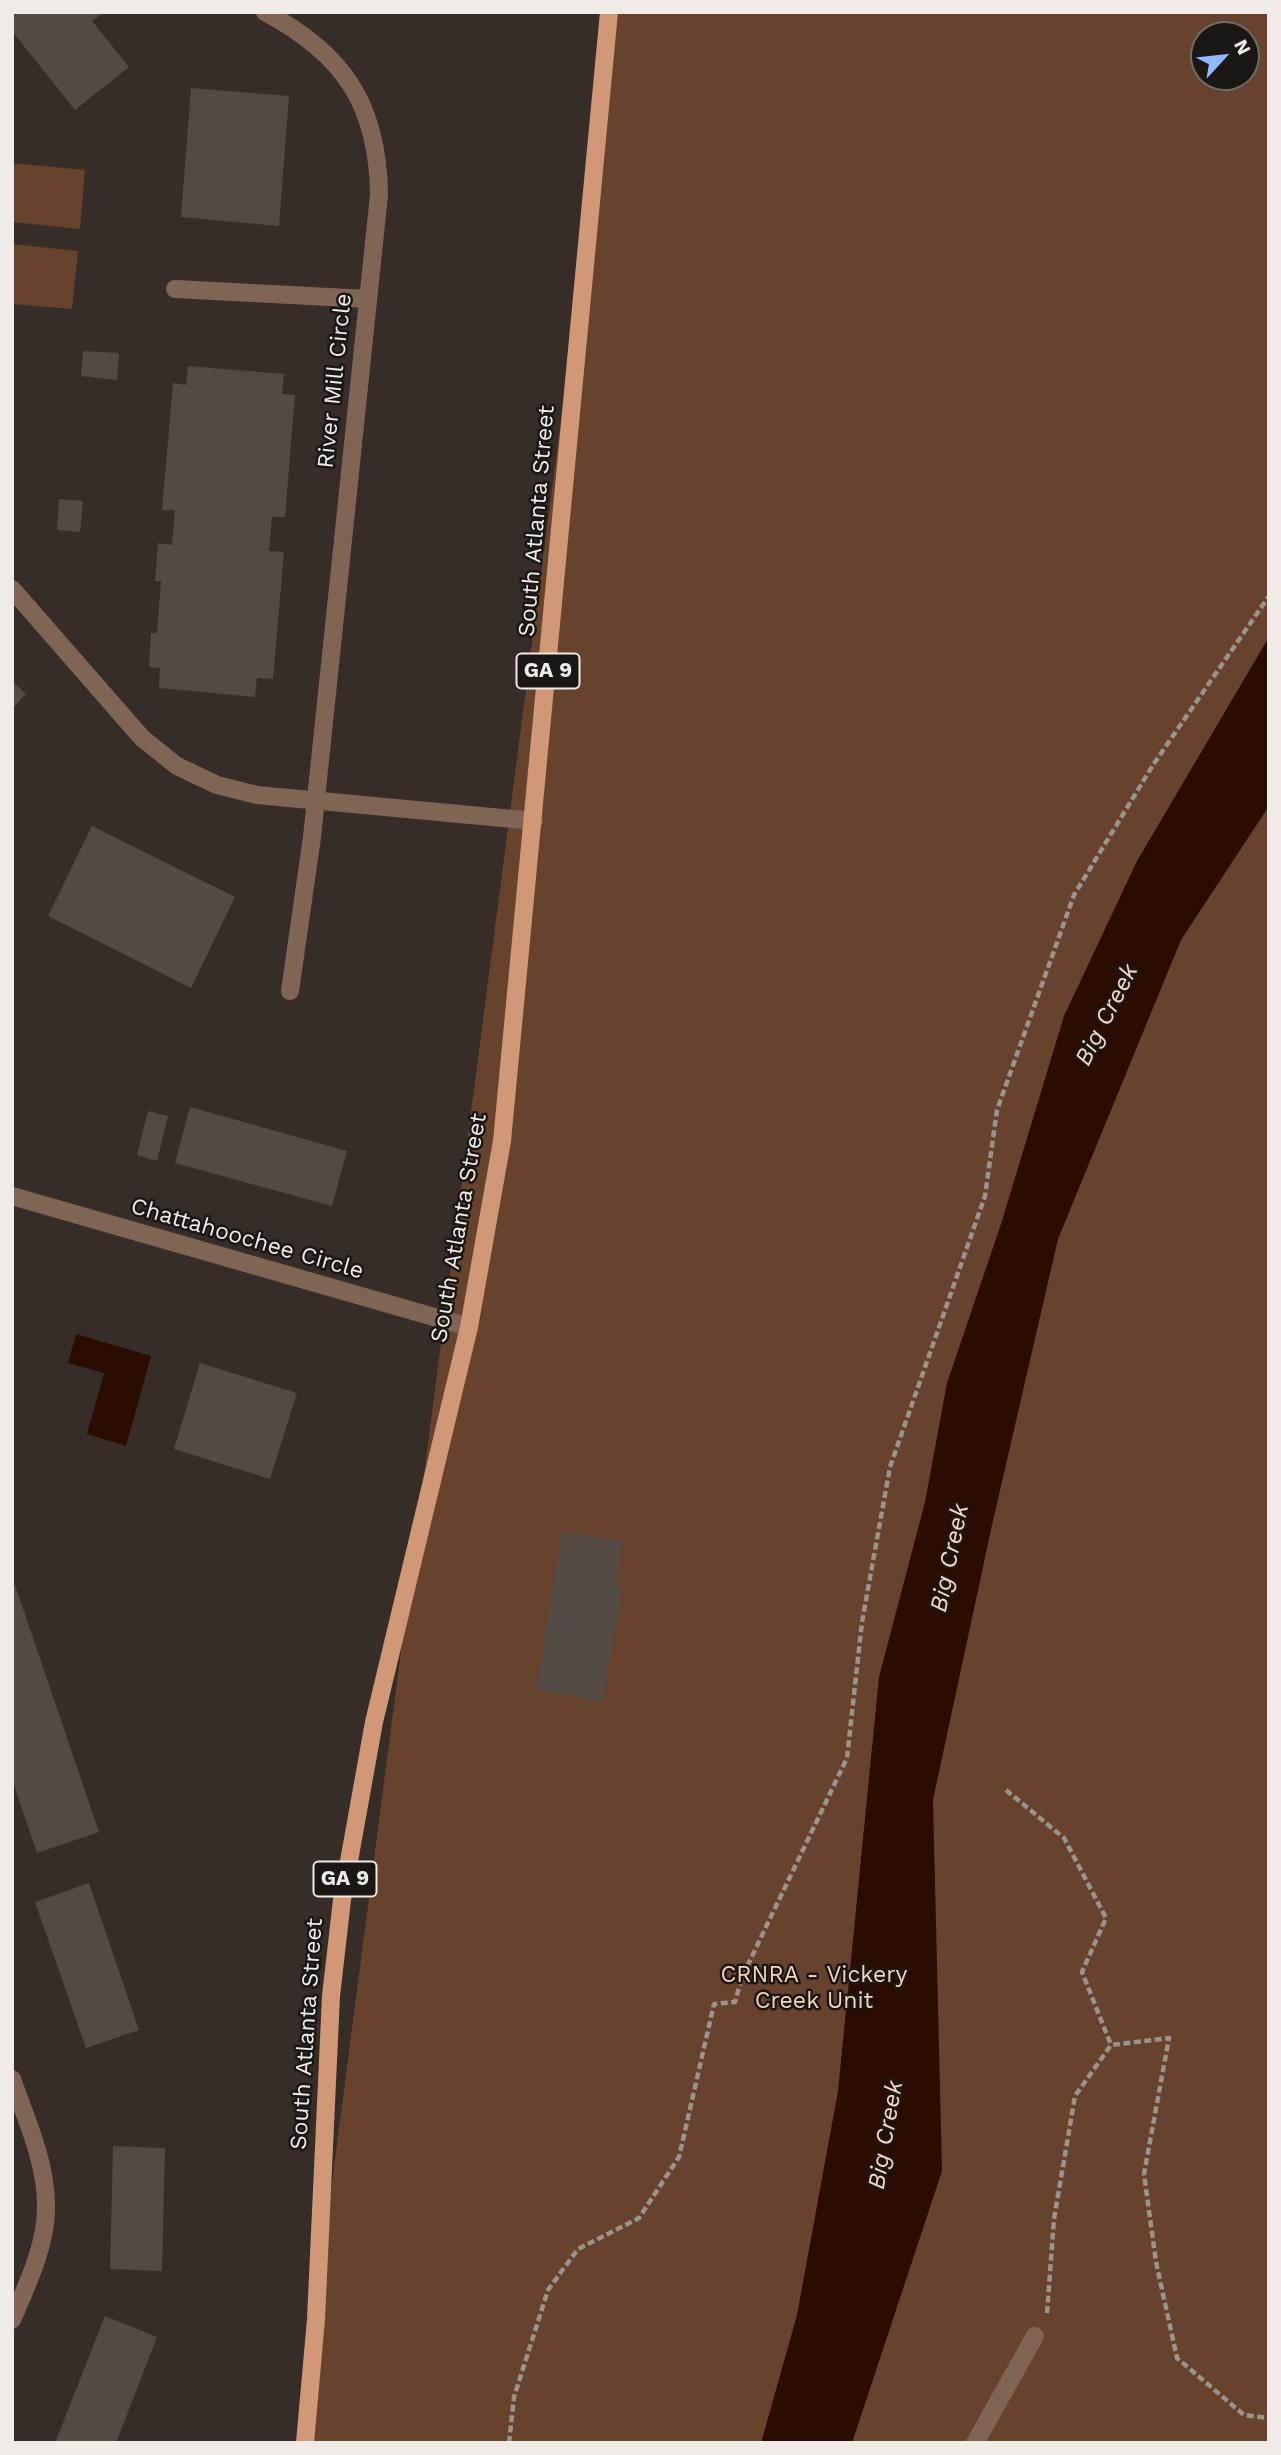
<!DOCTYPE html>
<style>
body{margin:0}
#map{position:relative;width:1281px;height:2455px;overflow:hidden;background:#362d28;font-family:"Work Sans",sans-serif}
canvas{display:block}
.frame{position:absolute;inset:0;border:14px solid #f0ebe7;pointer-events:none}
.north{position:absolute;left:1190px;top:21px;width:70px;height:70px;box-sizing:border-box;background:#1a1714;border:2px solid #706c68;border-radius:50%;rotate:63deg;font-size:19px;font-weight:700;line-height:28px;text-align:center;color:#f0ebe7}
.north::after{content:'';display:block;margin:auto;width:24px;height:32px;background:#90b8fd;clip-path:polygon(50% 0,100% 100%,50% 72%,0 100%)}
</style>
<div id="map">
<canvas width="1281" height="2455"></canvas>
<div class="frame"></div>
<div class="north">N</div>
</div>
<script>
const ctx = document.querySelector('canvas').getContext('2d');
ctx.lineJoin = 'round';
function fill(path, color) { ctx.fillStyle = color; ctx.fill(path, 'evenodd'); }
function stroke(path, color, width, dash) { ctx.strokeStyle = color; ctx.lineWidth = width; ctx.lineCap = dash ? 'butt' : 'round'; ctx.setLineDash(dash || []); ctx.stroke(path); }
function label(font, color, halo, rows, align = 'center') {
  ctx.font = font + ' "Work Sans",sans-serif'; ctx.lineWidth = 5; ctx.setLineDash([]); ctx.textBaseline = 'middle'; ctx.strokeStyle = halo; ctx.fillStyle = color; for (const [text, x, y, turn = 0] of rows) {
    ctx.save(); ctx.translate(x, y); ctx.rotate((+turn || 0) * Math.PI / 180); ctx.textAlign = isNaN(turn) ? turn : align; if (halo) ctx.strokeText(text, 0, 0); ctx.fillText(text, 0, 0); ctx.restore();
  }
}
const green = new Path2D(`
 M614,12H1269V2443H305L328,2213ZM1204,35H1246V77H1204Z
 M12,163L85,170L80,229L12,222Z
 M12,244L78,251L72,309L12,304Z`);
const water = new Path2D(`
 M1269,637V806L1181,940L1058,1239L992,1525L933,1800L942,2171L852,2443H761L797,2315L838,2091L879,1677L925,1502L947,1383L1001,1224L1064,1016L1137,861Z
 M76,1334L151,1356L126,1446L87,1434L104,1373L68,1363Z`);
const building = new Path2D(`
 M12,12H104L92,21L129,67L75,110L12,31Z
 M191,88L289,96L279,226L181,217Z
 M83,351L119,353L117,380L81,376Z
 M188,366L284,374L282,394L295,395L285,517H272L269,551L284,552L273,679L257,678L255,697L159,688L160,668L149,667L151,633H157L161,581H155L158,543L172,545L175,510H162L173,383L186,385Z
 M59,499L83,501L80,532L57,530Z
 M12,681L26,694L12,709Z
 M92,826L235,897L191,988L48,916Z
 M190,1107L347,1151L332,1206L175,1163Z
 M148,1111L168,1116L157,1161L137,1155Z
 M200,1363L297,1393L270,1479L174,1449Z
 M562,1532L623,1541L616,1585L622,1587L603,1701L536,1690Z
 M15,1585L99,1832L37,1853L12,1779V1586Z
 M89,1883L139,2030L86,2048L35,1902Z
 M113,2146L165,2148L162,2271L110,2269Z
 M105,2316L157,2337L116,2443H55Z`);
const path = new Path2D(`
 M1006,1790L1064,1838L1106,1918L1082,1972L1111,2045
 M1047,2313L1054,2219L1075,2096L1111,2045L1169,2038L1144,2174L1156,2262L1177,2358L1244,2415L1269,2418
 M509,2443L514,2397L548,2290L578,2249L639,2218L679,2157L714,2004L735,2002L742,1977L847,1758L862,1622L890,1467L985,1196L997,1110L1074,895L1153,765L1269,596`);
const minor = new Path2D(`
 M265,12C344,54 378,105 379,195L312,837L290,991
 M175,289L368,299
 M12,589L142,738L177,766L217,785L257,795L534,821
 M12,1196L469,1327
 M12,2079C26,2119 46,2162 46,2205C47,2244 27,2285 12,2320
 M975,2443L1035,2336`);
const major = new Path2D(`
 M305,2443L316,2319L331,1996L342,1900L374,1722L469,1327L502,1141L609,12`);
const shields = [
 [548,671,63],
 [345,1879,63]
];
const shieldNames = [
 ["GA 9",548,671],
 ["GA 9",345,1879]
];
const streetNames = [
 ["River Mill Circle",335,381,-84],
 ["South Atlanta Street",537,521,-85],
 ["South Atlanta Street",459,1228,-80],
 ["Chattahoochee Circle",247,1239,16],
 ["South Atlanta Street",307,2034,-86]
];
const parkNames = [
 ["CRNRA - Vickery",814,1975],
 ["Creek Unit",814,2001]
];
const waterNames = [
 ["Big Creek",1107,1015,-63],
 ["Big Creek",950,1558,-78],
 ["Big Creek",886,2135,-80]
];
fill(green, '#67432e');
fill(water, '#2a0d00');
fill(building, '#534a44');
stroke(path, '#9a938e', 4.5, [7, 3.5]);
stroke(minor, '#806555', 18);
stroke(major, '#d09877', 18);
for (const [x, y, w] of shields) { const box = new Path2D(); box.roundRect(x - w / 2, y - 17.5, w, 35, 5); ctx.fillStyle = '#1a1714'; ctx.fill(box); stroke(box, '#f0ebe7', 2); }
label('bold 21px', '#f0ebe7', null, shieldNames);
label('23px', '#f0ebe7', '#1a1714', streetNames);
label('23px', '#f8d3be', '#1a1714', parkNames);
label('italic 24px', '#fad5c0', '#1a1714', waterNames);
</script>
